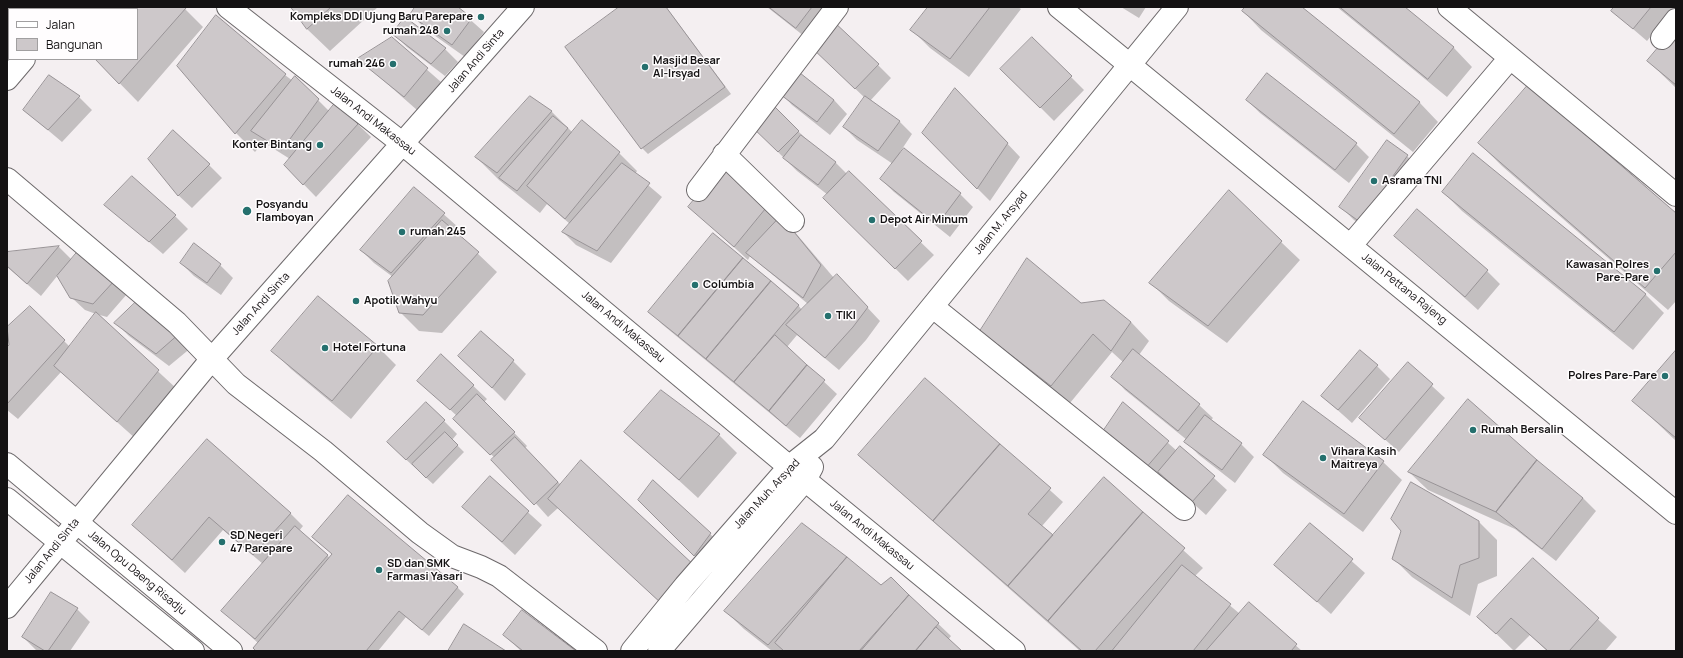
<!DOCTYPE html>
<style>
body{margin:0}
#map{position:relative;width:1683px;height:658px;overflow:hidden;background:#f4eff1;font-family:Manrope,sans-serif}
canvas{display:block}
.frame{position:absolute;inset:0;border:8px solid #141213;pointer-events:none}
.legend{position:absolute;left:8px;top:8px;width:130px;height:52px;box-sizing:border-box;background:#fffdfe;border:1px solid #a19fa0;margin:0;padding:5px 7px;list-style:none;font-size:12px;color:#141213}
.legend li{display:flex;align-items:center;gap:8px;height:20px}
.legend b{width:20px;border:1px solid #a19fa0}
</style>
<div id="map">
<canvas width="1683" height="658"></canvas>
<div class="frame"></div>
<ul class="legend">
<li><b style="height:5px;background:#fff"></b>Jalan</li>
<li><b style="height:11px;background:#cdc8ca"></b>Bangunan</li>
</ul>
</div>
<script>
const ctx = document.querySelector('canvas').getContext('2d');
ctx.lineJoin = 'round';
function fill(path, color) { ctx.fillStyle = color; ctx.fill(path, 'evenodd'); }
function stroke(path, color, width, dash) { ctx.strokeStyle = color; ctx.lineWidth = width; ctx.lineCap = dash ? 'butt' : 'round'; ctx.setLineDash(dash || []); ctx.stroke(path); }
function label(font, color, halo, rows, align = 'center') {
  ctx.font = font + ' Manrope,sans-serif'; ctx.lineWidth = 3; ctx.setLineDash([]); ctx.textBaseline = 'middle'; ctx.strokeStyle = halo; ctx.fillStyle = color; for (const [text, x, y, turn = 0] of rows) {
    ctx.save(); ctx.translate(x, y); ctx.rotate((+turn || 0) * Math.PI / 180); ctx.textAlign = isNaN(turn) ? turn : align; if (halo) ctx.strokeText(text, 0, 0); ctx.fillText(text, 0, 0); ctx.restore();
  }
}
const shadow = new Path2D(`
 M51,7H90L88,9H53Z
 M108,7H183L203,27L138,102L96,59H137V9H106Z
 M292,7H378L330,51L307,29Z
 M416,7H456L484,32L465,57L424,28L411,14Z
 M621,7H666L731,94L648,154L642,148Z
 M767,7H830L809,40Z
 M929,7H1018L1021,9L969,77L930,48L912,30Z
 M1121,7H1146L1139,18Z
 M1246,7H1301L1420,103L1438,122L1413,152L1261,30L1243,11Z
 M1337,7H1404L1454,48L1472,67L1447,97Z
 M1615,7H1674L1647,41L1612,11Z
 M1676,27V88L1648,61Z
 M394,34L445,49L458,62L445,76L407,47Z
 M1032,38L1084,90L1054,121L1002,69Z
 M392,39L441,82L417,110L359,59Z
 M824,59L878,65L891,78L870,101L899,121L912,134L900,152L960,194L973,207L950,237L894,192L881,179L893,164L857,140L844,127L865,98Z
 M178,66L285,75L318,100L330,112L337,104L371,137L316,197L285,165L290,159L263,142L255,152L236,133Z
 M779,91L834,100L847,114L830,135L792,105Z
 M79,97L92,110L62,142L24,110Z
 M530,98L552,112L573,133L619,153L637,171L635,174L662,197L611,263L576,245L563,232L570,224L547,204L540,213L499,180L476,157Z
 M1247,100L1356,144L1369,157L1349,183L1260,113Z
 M968,102L1020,157L990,201L977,188Z
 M770,103L809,142L835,162L848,175L849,173L934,255L908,281L824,198L828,195L797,171L750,124Z
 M1388,142L1407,156L1420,169L1374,234L1354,220L1341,207Z
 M1479,143L1676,214V301L1668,310L1502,166Z
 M209,165L222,178L192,208L178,195Z
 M722,169L794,231L834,278L850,289L880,321L866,340L839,370L797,335L787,347L837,394L800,438L663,325L650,312L798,305L802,310L808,304L750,256L748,260L690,207Z
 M414,188L458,227L454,231L497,272L442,333L419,331L400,312L393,277L374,263L361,250Z
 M1443,192L1645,294L1664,313L1633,350L1462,211Z
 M106,205L175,216L188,229L163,254Z
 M1396,236L1487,271L1500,284L1478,310Z
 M1281,242L1300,260L1227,343L1169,301L1151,283Z
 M59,247L72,260L79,251L127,294L107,317L96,314L177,389L136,439L61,372L18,419L7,410V348L10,345L7,340V329L30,307L70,347L96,314L85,310L71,297L58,275L41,296L7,267V253Z
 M181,263L220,265L233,278L221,295L194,276Z
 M1081,304L1131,322L1149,341L1139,355L1199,405L1213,418L1210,421L1241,444L1254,457L1235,483L1199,455L1186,442L1187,440L1125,390L1112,376L1124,363L1112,352L1070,403L999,349L981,331Z
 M116,323L179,334L192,347L169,366L129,336Z
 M377,346L396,365L351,419L291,369L273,351Z
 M1676,352V441L1634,401Z
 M441,355L487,399L484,402L527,446L525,448L561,485L695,568L714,586L682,622L558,508L548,517L495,458L467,432L457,416L419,381Z
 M513,361L526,374L505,401L473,369Z
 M1408,364L1445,398L1399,452L1361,418Z
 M1377,366L1390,379L1352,423L1322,396Z
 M426,403L457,434L452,440L464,452L433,484L401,455Z
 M1123,403L1177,451L1181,448L1227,490L1206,515L1163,476L1159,482L1118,443Z
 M626,432L719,435L737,453L698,498Z
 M207,441L290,513L303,526L299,531L330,558L333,555L314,537L458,588L464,594L429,636L406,617L378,651H257L258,643L223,611L263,564L223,530L185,573L133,525Z
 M1000,445L1063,502L1042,526L1053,537L1104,479L1203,568L1195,576L1240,614L1249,604L1302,651H1080L878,473L859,455Z
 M1265,455L1383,462L1402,480L1363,532L1283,473Z
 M1409,472L1583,498L1596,511L1556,561L1515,529L1428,490Z
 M490,478L542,525L515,555L463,507Z
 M653,481L724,547L708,568L639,500Z
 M1478,521L1497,540V576L1478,584L1470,616L1412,577L1393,558Z
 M1310,524L1365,573L1331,614L1275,565Z
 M803,525L881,586L891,579L951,636L948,640L961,651H772L744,629L725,611Z
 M1533,559L1617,637L1605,651H1547L1530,635L1514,651L1479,617Z
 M77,609L90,622L70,651H37L23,637Z
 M504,635L574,651H521Z`);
const building = new Path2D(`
 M107,7H185L186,8L119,84L95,59H137V9H105Z
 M291,7H331L307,29Z
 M415,7H458L472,18L452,45L410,15Z
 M619,7H666L725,87L641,149L565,47Z
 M769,7H812L796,28Z
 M928,7H990L950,59L910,30Z
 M1245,7H1302L1420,102L1394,134L1242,11Z
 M1340,7H1405L1454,47L1428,79Z
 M1614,7H1651L1633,29L1611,11Z
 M216,15L286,74L235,134L177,66Z
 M405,17L446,48L431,64L392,34Z
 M833,21L879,64L855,89L810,46Z
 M1676,26V85L1647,61Z
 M392,37L428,68L404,97L357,59Z
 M1032,37L1072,76L1040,108L1000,69Z
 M795,69L834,100L817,122L777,92Z
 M1267,73L1357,143L1335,170L1246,100Z
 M49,75L80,96L48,130L23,110Z
 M295,76L319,99L282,150L251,131Z
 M1528,85L1676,213V252L1645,288L1478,143Z
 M955,88L1008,143L977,189L922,133Z
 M530,96L552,111L497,173L475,157Z
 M865,96L900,121L878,151L843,127Z
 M336,102L358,124L303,185L284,165Z
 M770,102L799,131L778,152L749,124Z
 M553,116L568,128L517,191L499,178Z
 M582,120L620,152L565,219L527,186Z
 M173,130L210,164L178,196L148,159Z
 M801,135L836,162L818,185L783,158Z
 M1387,140L1408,155L1360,222L1339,207Z
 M904,148L961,193L937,225L880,179Z
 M1473,153L1646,294L1614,332L1442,192Z
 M622,163L650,183L597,251L562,232Z
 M721,167L770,203L734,247L688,207Z
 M849,171L922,241L895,269L823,198Z
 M132,176L176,215L149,242L104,205Z
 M414,187L445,213L391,273L360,250Z
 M1229,190L1282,241L1208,326L1149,283Z
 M1417,209L1488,270L1465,297L1394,236Z
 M781,216L821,265L803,298L746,253Z
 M442,220L479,252L423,315L399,313L388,281Z
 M713,233L743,258L678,336L648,312Z
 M194,243L221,264L207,283L180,263Z
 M59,246L27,284L7,266V252Z
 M79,250L115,280L93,304L70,298L57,276Z
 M743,258L771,281L706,359L678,336Z
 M1027,258L1081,303L1104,300L1131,322L1111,351L1093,334L1051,386L980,331Z
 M837,274L868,307L853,327L825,358L786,325Z
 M771,281L799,305L734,382L706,359Z
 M318,296L378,346L332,401L271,351Z
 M138,300L180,333L156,354L114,323Z
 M30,306L65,340L7,404V347L9,345L7,327Z
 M96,312L159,370L117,422L54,366Z
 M481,331L514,360L492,388L458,356Z
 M775,335L807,365L769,411L734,382Z
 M1133,349L1200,404L1178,431L1111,377Z
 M1360,350L1378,365L1338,410L1321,396Z
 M1676,350V438L1632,401Z
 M441,354L474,385L450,410L417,381Z
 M1408,362L1433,384L1385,440L1359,418Z
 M807,365L825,380L786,426L769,411Z
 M925,378L1000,444L933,521L858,455Z
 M661,390L720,434L679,480L624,432Z
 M477,394L515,432L490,455L453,419Z
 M1468,399L1537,460L1496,512L1408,472Z
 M1303,401L1384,461L1344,514L1263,455Z
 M426,402L445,420L406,460L387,442Z
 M1123,402L1169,441L1145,469L1104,430Z
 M1205,415L1242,443L1222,470L1184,442Z
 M445,432L458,445L426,478L412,464Z
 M515,437L558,482L534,505L491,460Z
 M207,439L291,513L253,555L209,517L172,560L132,525Z
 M1000,444L1051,488L1028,514L1053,535L1008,586L933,521Z
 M1180,446L1215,476L1192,502L1158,472Z
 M581,460L696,567L662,604L548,499Z
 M1537,460L1583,498L1542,549L1496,512Z
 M490,476L529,511L502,542L462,507Z
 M1104,477L1143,512L1048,621L1008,586Z
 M653,480L711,533L694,556L638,500Z
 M1411,482L1479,521V558L1460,565L1452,598L1392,559L1401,531L1391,519Z
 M348,495L458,587L422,630L399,611L366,651H256L253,648L332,554L312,537Z
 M1143,512L1185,548L1095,651H1082L1048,621Z
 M802,523L847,557L768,645L724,611Z
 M1310,523L1353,559L1317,602L1274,565Z
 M295,526L328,555L255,639L221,611Z
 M847,557L881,585L891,577L909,595L859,651H784L775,643Z
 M1533,558L1599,618L1569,651H1548L1511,618L1496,634L1477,617Z
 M1182,565L1231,604L1193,651H1112Z
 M51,592L78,608L48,651H45L22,637Z
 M909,595L939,623L915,651H861Z
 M1249,602L1297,644L1291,651H1206Z
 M522,610L576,651H523L503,635Z
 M464,624L506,651H448Z
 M936,627L962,651H916Z`);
const minor = new Path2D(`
 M228,7L403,144L805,480L1014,651
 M1059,7L1676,513
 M1449,7L1676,195
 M1662,38L1676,20
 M724,154L793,221
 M7,179L177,323L236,384L323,451L420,533L452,556L481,567L499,576L596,651
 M698,190L837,7
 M1351,245L1510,58
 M933,307L1184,509
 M7,464L231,651
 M7,499L193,651
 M7,607L211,360L523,7
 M632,651L685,586L790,466L824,439L1177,7
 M659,651L805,480L812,467`);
const major = new Path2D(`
 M67,9L69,7
 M7,79L24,59`);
const markers = [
 [481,17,4,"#25706e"],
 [447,31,4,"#25706e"],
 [393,64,4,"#25706e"],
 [645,67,4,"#25706e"],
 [320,145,4,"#25706e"],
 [1374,181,4,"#25706e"],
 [247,211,5,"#25706e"],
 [872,220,4,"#25706e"],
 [402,232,4,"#25706e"],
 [1657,271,4,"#25706e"],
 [695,285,4,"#25706e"],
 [356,301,4,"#25706e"],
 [828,316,4,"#25706e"],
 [325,348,4,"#25706e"],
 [1665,376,4,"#25706e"],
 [1473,430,4,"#25706e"],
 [1323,458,4,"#25706e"],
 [222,542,4,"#25706e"],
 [379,570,4,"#25706e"]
];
const poiNames = [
 ["Kompleks DDI Ujung Baru Parepare",473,17,"right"],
 ["rumah 248",439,31,"right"],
 ["Masjid Besar",653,61],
 ["Al-Irsyad",653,74],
 ["rumah 246",385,64,"right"],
 ["Konter Bintang",312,145,"right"],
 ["Asrama TNI",1382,181],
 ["Posyandu",256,205],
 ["Flamboyan",256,218],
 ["Depot Air Minum",880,220],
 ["rumah 245",410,232],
 ["Kawasan Polres",1649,265,"right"],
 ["Pare-Pare",1649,278,"right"],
 ["Columbia",703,285],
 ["Apotik Wahyu",364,301],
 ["TIKI",836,316],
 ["Hotel Fortuna",333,348],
 ["Polres Pare-Pare",1657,376,"right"],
 ["Rumah Bersalin",1481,430],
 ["Vihara Kasih",1331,452],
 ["Maitreya",1331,465],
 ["SD Negeri",230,536],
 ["47 Parepare",230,549],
 ["SD dan SMK",387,564],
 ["Farmasi Yasari",387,577]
];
const streetNames = [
 ["Jalan Andi Sinta",476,61,-49],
 ["Jalan Andi Makassau",373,121,38],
 ["Jalan M. Arsyad",1001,223,-51],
 ["Jalan Pettana Rajeng",1404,289,39],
 ["Jalan Andi Sinta",261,304,-48],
 ["Jalan Andi Makassau",623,327,40],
 ["Jalan Muh. Arsyad",767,494,-47],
 ["Jalan Andi Makassau",872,535,39],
 ["Jalan Andi Sinta",52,551,-51],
 ["Jalan Opu Daeng Risadju",137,573,40]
];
fill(shadow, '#0003');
fill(building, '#cdc8ca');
stroke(building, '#989396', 1);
stroke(minor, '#6d696b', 24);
stroke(major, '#6d696b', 24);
stroke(minor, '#fff', 22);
stroke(major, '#fff', 22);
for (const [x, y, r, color] of markers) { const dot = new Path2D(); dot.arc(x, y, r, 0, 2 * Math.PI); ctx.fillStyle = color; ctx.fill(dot); stroke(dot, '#fffdfe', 1.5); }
label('bold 11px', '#141213', '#fffdfe', poiNames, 'left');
label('11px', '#141213', '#fffdfe', streetNames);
</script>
